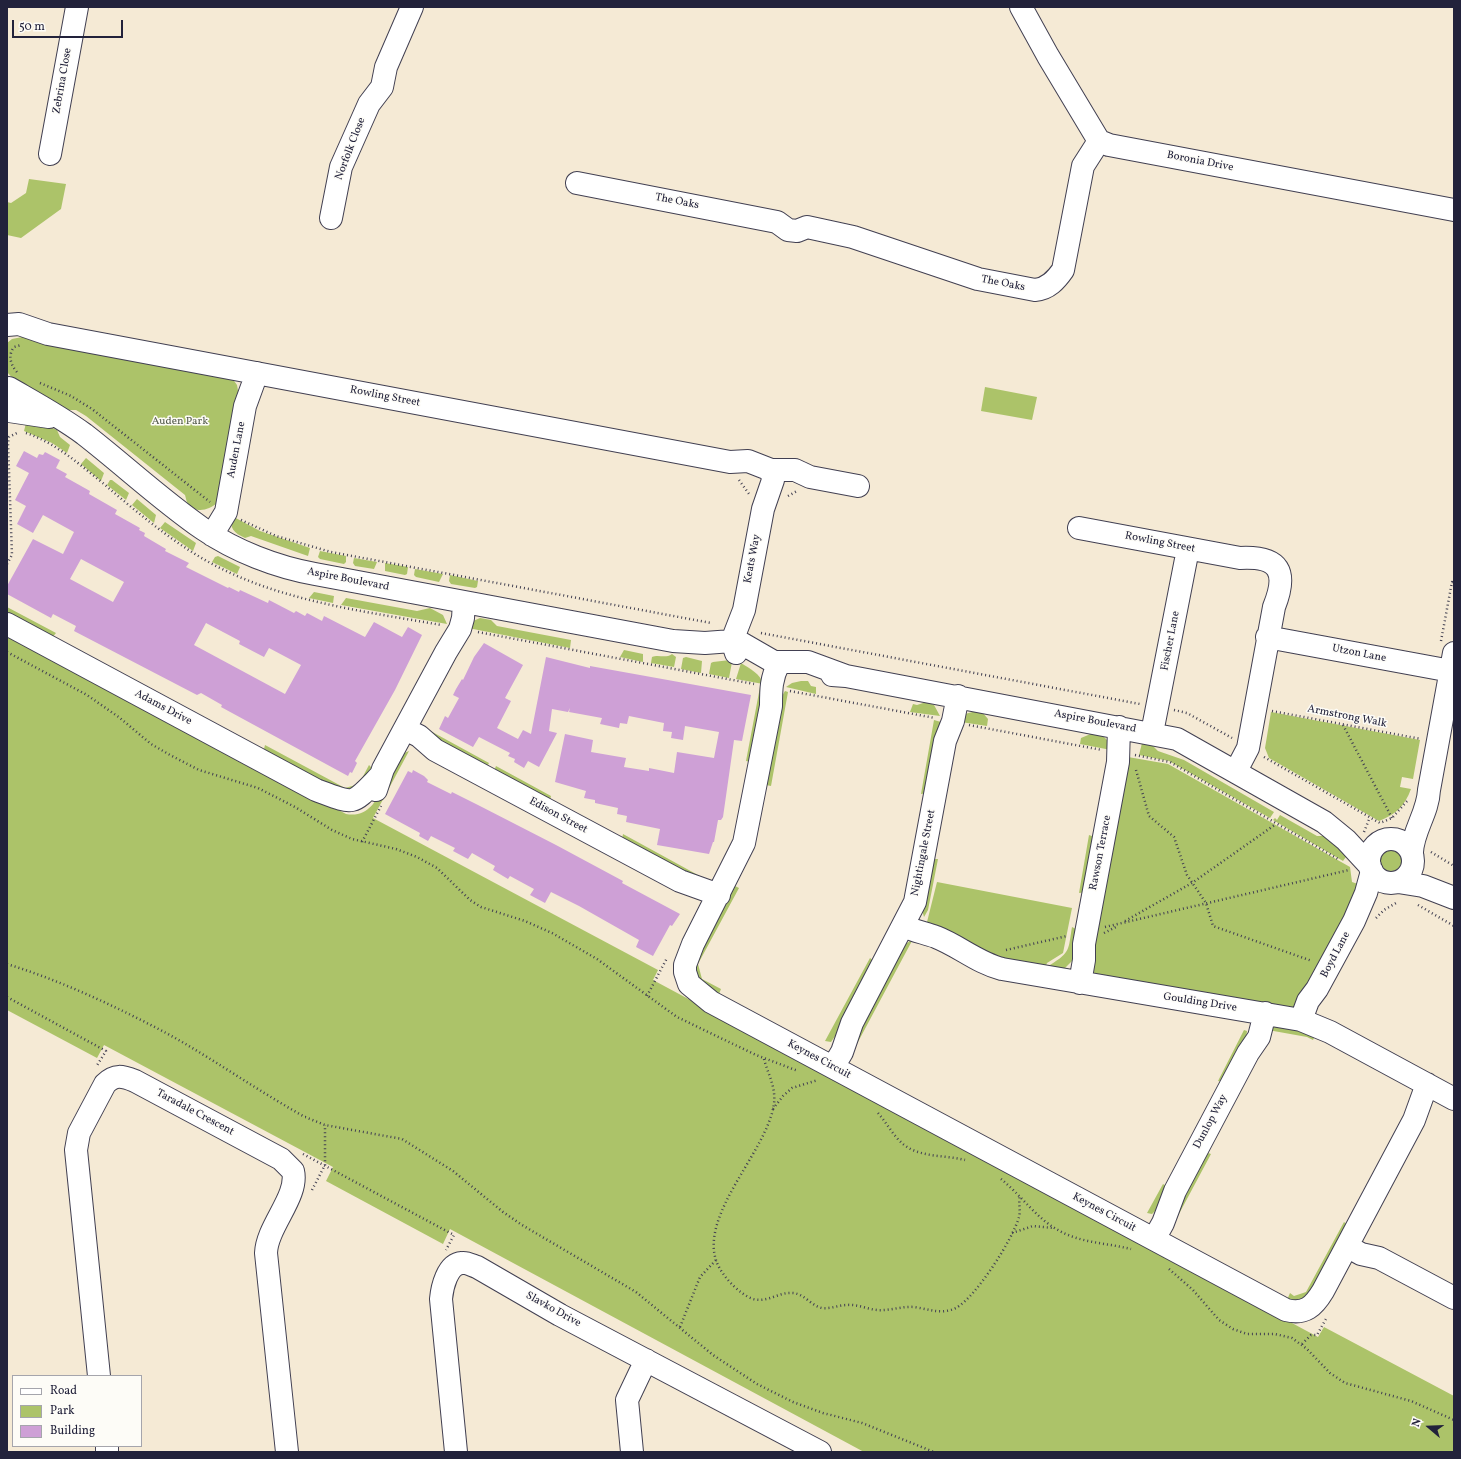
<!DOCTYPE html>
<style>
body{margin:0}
#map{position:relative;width:1461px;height:1459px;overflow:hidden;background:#f5ead5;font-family:Vollkorn,serif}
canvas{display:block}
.frame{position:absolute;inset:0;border:8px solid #22223b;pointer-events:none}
.legend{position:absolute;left:12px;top:1375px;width:130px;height:72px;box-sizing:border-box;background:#fdfcf7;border:1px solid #a5a5ac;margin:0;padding:5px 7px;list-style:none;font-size:12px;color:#22223b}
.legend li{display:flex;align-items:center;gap:8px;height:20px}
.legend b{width:20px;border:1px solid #a5a5ac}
.north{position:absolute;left:1409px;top:1407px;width:40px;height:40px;-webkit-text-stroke:3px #fdfcf7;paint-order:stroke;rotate:289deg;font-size:11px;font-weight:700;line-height:16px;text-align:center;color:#22223b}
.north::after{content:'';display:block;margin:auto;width:14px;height:18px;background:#22223b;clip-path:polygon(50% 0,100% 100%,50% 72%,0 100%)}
.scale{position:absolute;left:12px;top:20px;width:111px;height:18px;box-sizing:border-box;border:2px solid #22223b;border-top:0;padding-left:5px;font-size:12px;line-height:14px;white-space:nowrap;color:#22223b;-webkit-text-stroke:3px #fdfcf7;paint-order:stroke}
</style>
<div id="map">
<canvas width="1461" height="1459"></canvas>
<div class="frame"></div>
<ul class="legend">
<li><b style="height:5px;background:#fff"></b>Road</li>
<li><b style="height:11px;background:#acc369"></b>Park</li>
<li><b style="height:11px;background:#cea0d6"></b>Building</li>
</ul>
<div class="north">N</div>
<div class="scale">50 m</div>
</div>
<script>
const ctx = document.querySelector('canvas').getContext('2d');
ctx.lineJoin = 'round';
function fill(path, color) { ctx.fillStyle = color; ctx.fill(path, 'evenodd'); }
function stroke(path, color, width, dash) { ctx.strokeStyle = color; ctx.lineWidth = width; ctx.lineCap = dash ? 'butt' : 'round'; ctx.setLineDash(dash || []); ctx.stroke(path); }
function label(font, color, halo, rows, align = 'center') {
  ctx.font = font + ' Vollkorn,serif'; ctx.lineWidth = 3; ctx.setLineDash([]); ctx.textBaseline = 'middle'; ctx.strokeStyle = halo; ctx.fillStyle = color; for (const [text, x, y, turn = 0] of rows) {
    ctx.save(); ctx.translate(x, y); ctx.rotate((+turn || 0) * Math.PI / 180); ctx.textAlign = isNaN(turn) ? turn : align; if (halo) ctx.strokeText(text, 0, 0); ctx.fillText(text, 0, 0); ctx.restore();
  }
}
const green = new Path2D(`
 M29,179L66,184L61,209L21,238L7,235V202L11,203L26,193Z
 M22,337L232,378L237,385L239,396L217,503C209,510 196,514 188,504C186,501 186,498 185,495L86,416L76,410H68L16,382L7,372V343L12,339Z
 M985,387L1037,397L1032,420L981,411Z
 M26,423L50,427L57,430L60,437L70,445L67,453L52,443L24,431Z
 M86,458L104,473L101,481L81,464Z
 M110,480H112L129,493L126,500L107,485Z
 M137,499L156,515L154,523L132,505Z
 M232,516L260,531L310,548L308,556L251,536L245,538C234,533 229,528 232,516Z
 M165,522L196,543L193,551L160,528Z
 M320,551L346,556V562L344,564L320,559L318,557Z
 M218,556L240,567L237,574L212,562L215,557Z
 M354,558L377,562L374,569L355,566L353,563Z
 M385,563L408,567L407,574L405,575L385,571Z
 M415,569L443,574L439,582L416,577L414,575Z
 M450,575L478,581L477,587L475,588L451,584L449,581Z
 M314,592L334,596L333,603L309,598Z
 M346,598L417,611L430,608L443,615L447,624L341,605Z
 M7,607L56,633L52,638L7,616Z
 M480,618L491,620L497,626L571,640L570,648L468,628L471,622Z
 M7,634L346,814C386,821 381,761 409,751L373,818L658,970L653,980L1318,1337L1324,1327L1454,1396V1452H864L450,1229L443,1244L326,1181L333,1167L104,1045L97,1058L7,1010Z
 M624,650L643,654V662L620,657Z
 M672,654L676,657L674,667L651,663L652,657C659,654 665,659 672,654Z
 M686,657L702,661L701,673L681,669L683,658Z
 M730,660L732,662L729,678L709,674L711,663L713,662Z
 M741,663C749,668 761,674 763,684L736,679Z
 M801,681H808L811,686L816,687V694L786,687L792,683Z
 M760,687L764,688L751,762L746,761Z
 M785,691L788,692L771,786L766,785L782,696Z
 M926,702L934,705L940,716L910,712L913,704L917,705Z
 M976,711L982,712L988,719L987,726L961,722L965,714Z
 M1271,712L1420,740L1413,779L1402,777L1400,787L1411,789C1405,806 1395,815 1379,821L1269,758L1265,748Z
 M934,720L941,722L928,793L921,794Z
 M425,728L489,763L487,767L430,739Z
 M1093,733C1104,734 1109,740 1111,750L1080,744L1081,738Z
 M1142,743L1152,745L1158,751L1184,760L1274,812L1270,818L1169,761L1139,755Z
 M265,745L345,788L359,784L369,765L374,770C367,782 361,796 345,795L263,753Z
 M1128,757L1168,764L1350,867L1352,882L1361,885L1305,1000L1292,1009L1097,976L1090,969Z
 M496,766L551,796L550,800L494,771Z
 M1280,815L1317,836H1326L1348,854L1343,861L1273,820L1275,818L1277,820Z
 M623,834L707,880L703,883L622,839Z
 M1089,835L1097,838L1087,892L1079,893Z
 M1380 860a11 11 0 1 1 22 0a11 11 0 1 1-22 0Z
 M932,859H938L928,910L924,917L922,910Z
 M937,882L1072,908L1063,953L1047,963L1045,968L1002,961L929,924L927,922Z
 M735,886L739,888L698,964L702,979L721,989L719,994L703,988L692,964L732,887Z
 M1072,927L1080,931L1073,960L1065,968L1051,969L1050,965C1071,952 1068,950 1072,927Z
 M913,939L851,1055L848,1047L904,945Z
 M870,958L874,961L838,1032L831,1042L825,1041Z
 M1278,1025L1316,1034L1313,1040L1307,1037L1268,1030Z
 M1244,1030L1247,1031L1246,1039L1224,1082L1218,1081Z
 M1205,1152L1211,1154L1172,1227L1170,1219Z
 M1163,1184L1168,1187L1155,1211L1152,1214L1147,1213Z
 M1344,1222L1349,1226L1313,1292L1303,1300H1287L1290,1293L1294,1296L1306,1292Z`);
const building = new Path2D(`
 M24,451L37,458L39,454L43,455L45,452L60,460L56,468L67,474L65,477L90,491L89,494L117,510L115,514L140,528L139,530L145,533L144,536L166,549L165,551L189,563L186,567L228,588L229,587L239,592L240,590L268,603L269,600L294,613L296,611L305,616L307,613L322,621L324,616L365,637L374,622L402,637L408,627L422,635L395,690L355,761L357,763L352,773L350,772L348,776L221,707L222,705L201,693L197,695L74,631L76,626L53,614L51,618L7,594V586L33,539L63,554L74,532L43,515L33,533L17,524L26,506L15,500L29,473L16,466ZM81,559L124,582L113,602L70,579ZM206,623L240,641L239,644L264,657L269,648L301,665L285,694L194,645Z
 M484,643L523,665L505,698L511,701L497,728L518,739L523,730L531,734L546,657L590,668V666L751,695L742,741L734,740L723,817L721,820H718L714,842H713L709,854L657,845L660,829L626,822L627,816L617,814L618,808L595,803V800L584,798L586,791L555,782L565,734L593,740L591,752L626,758L624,767L649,771V768L674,773L677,752L714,758L719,732L685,726L683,740L671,738L672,732L663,731L664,723L629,716L627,724L620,723L619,728L600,724L602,718L569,712L570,708L568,712L552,709L549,731L557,733L539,767L528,761L524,768L514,762L515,759L508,756L510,753L479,737L473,747L439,729L445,716L448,718L459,698L453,695L456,689L462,679L463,680L474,657Z
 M413,770L424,776L428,780L427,782L451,794L452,792L478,805L556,845L623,881L622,883L680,914L672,926L670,925L653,956L636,947L639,940L579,906L551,892L545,903L530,895L534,889L510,876L508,879L493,870L495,866L472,853L468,859L453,851L455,848L431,836L428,841L419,836L420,833L385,814L408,771L412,773Z`);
const path = new Path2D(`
 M17,372C10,364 8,355 14,347L21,345
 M40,383L71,396L92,409L210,502
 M26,433C56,443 79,464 104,484C133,509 163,534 195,554C269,600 357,610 441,625
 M739,480L749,494
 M788,496L797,491
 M241,520L276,536L331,552L711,623
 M7,564L12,555L8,443L9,437L19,432
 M478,632L754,684
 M761,633L1140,704
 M1441,641L1452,582L1454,583
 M7,652L87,695L120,718L151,744L170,755L199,770L258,788L295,807L332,830L352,839L396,849L417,857L437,868L470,900L481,907L525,921L552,933L597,959L677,1017L756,1055L798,1071
 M790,691L935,718
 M1174,710L1187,713L1232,738
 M1272,711L1421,739
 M969,725L1102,750
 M1343,725L1392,818
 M1135,755L1170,762L1338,859
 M1264,757L1380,823L1392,818L1408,800
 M1136,770L1149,816L1174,837L1187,875L1206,903L1213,926L1312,961
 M1364,832L1370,817
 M362,842L381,806
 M1431,852L1454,866
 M1418,905L1454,926
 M1376,918L1384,910L1396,903
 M1125,921L1192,883L1276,824
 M1105,927L1349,870
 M1104,933L1118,926
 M1006,950L1067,936
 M7,964C62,981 117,1007 168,1034C215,1060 258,1091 305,1117L325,1125L402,1139L453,1171L503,1212L522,1225L636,1292L713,1355L757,1384L793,1402L823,1413L862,1423L934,1452
 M647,996L667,958
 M7,997L106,1051L96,1067
 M764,1059C768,1075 776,1086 774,1104C767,1152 698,1215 717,1263C723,1277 739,1294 753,1299C767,1303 779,1292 792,1293C804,1293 811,1306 822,1308C831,1309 839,1305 847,1305C857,1304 867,1309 877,1310C890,1311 902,1306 914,1307C929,1309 941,1315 956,1308C976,1297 1013,1239 1019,1217C1021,1210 1018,1203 1020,1196
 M773,1109L783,1096L792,1088L818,1080
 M878,1113C885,1121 890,1130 897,1138C914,1159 942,1154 965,1160
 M303,1154L454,1235L446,1250
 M1001,1179C1020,1194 1037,1219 1058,1230C1080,1243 1107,1243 1131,1249
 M312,1190L325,1165V1125
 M1012,1233L1033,1226L1053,1228
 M1169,1269L1193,1290L1219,1320L1233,1329L1247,1334H1275L1292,1338L1307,1349L1330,1373L1345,1383L1411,1401L1454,1420
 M680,1327L700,1277L716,1260
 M1302,1344L1311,1335H1317L1327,1317`);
const minor = new Path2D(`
 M1021,7L1048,56L1099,141L1109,145L1454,210
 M50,154L77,7
 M577,183L777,222L788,230L797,231L807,227L853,237L978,279L1035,290C1048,289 1056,280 1063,270L1083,166L1099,141
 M331,218L341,167L369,104L382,87L386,67L412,7
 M7,325L19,324L48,334L730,462L748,461L771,470H795L810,477L858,486
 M9,388C35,403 61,417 84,434C124,465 161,500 203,529C235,551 276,567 315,574L673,641L705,643L732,641L741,643L774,662H808L846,676
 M9,411L49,417
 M1079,528L1240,558C1280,556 1288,572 1274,607L1248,748L1236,771
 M212,535L226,512L245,406L257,373
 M7,624L316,790C356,805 351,806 380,776
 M1267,637L1451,671
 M736,653L732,641L744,610L763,509L773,480L771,470
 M779,663C771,678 771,690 771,706L744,843L693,944L685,965V972L689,984L711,1002L1286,1310C1305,1315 1314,1306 1323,1291L1414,1120L1427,1084
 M832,675L846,676L1177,739L1324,822L1346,840L1370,866
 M405,729L419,736L435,750L680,881L719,895
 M1152,733L1188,549
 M376,790L383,769L446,652L460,629L463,618L464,603
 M1369 861a22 22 0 1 1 44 0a22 22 0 1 1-44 0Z
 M1412,852C1413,830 1428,813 1429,790L1454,653
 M1398,882L1423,886L1454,898
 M903,926C914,931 925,933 936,937C959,946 978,963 1002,969L1301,1020L1330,1032L1454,1099
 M1080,983L1084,960V944L1118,762L1119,727
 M1301,1020L1308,1001L1317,989L1354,921L1366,893L1372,871
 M833,1067L842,1052L852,1023L915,902L945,741L953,721L958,696
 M1154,1239L1163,1223L1175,1191L1248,1053L1259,1037L1265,1013
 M1347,1246L1361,1254L1379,1258L1454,1298
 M99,1376L76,1150L79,1133L105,1084C115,1074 122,1076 135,1081L281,1159L293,1171C299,1196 267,1226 266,1253L287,1452
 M107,1446V1452
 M456,1452L441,1299C442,1288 447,1264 462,1263C467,1262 473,1266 477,1267L560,1315L820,1452
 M632,1452L627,1400L646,1360`);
const streetNames = [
 ["Zebrina Close",63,81,-80],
 ["Norfolk Close",351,149,-69],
 ["Boronia Drive",1200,162,11],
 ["The Oaks",677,202,11],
 ["The Oaks",1003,284,11],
 ["Rowling Street",385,397,11],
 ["Auden Lane",237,450,-79],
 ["Rowling Street",1160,543,11],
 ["Keats Way",753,559,-79],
 ["Aspire Boulevard",348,580,11],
 ["Fischer Lane",1171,641,-79],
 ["Utzon Lane",1359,654,11],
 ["Adams Drive",163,708,28],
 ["Armstrong Walk",1347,717,11],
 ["Aspire Boulevard",1095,722,11],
 ["Edison Street",558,816,28],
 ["Nightingale Street",924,853,-79],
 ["Rawson Terrace",1101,853,-79],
 ["Boyd Lane",1336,955,-62],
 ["Goulding Drive",1200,1003,9],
 ["Keynes Circuit",819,1060,28],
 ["Taradale Crescent",195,1113,28],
 ["Dunlop Way",1211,1122,-62],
 ["Keynes Circuit",1104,1213,28],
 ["Slavko Drive",553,1310,29]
];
const parkNames = [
 ["Auden Park",180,422]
];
fill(green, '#acc369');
fill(building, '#cea0d6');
stroke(minor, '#424052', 24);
stroke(path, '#424052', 2.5, [1, 3]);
stroke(minor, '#fff', 22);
label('11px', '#22223b', '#fdfcf7', streetNames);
label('11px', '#525a4b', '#fdfcf7', parkNames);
</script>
